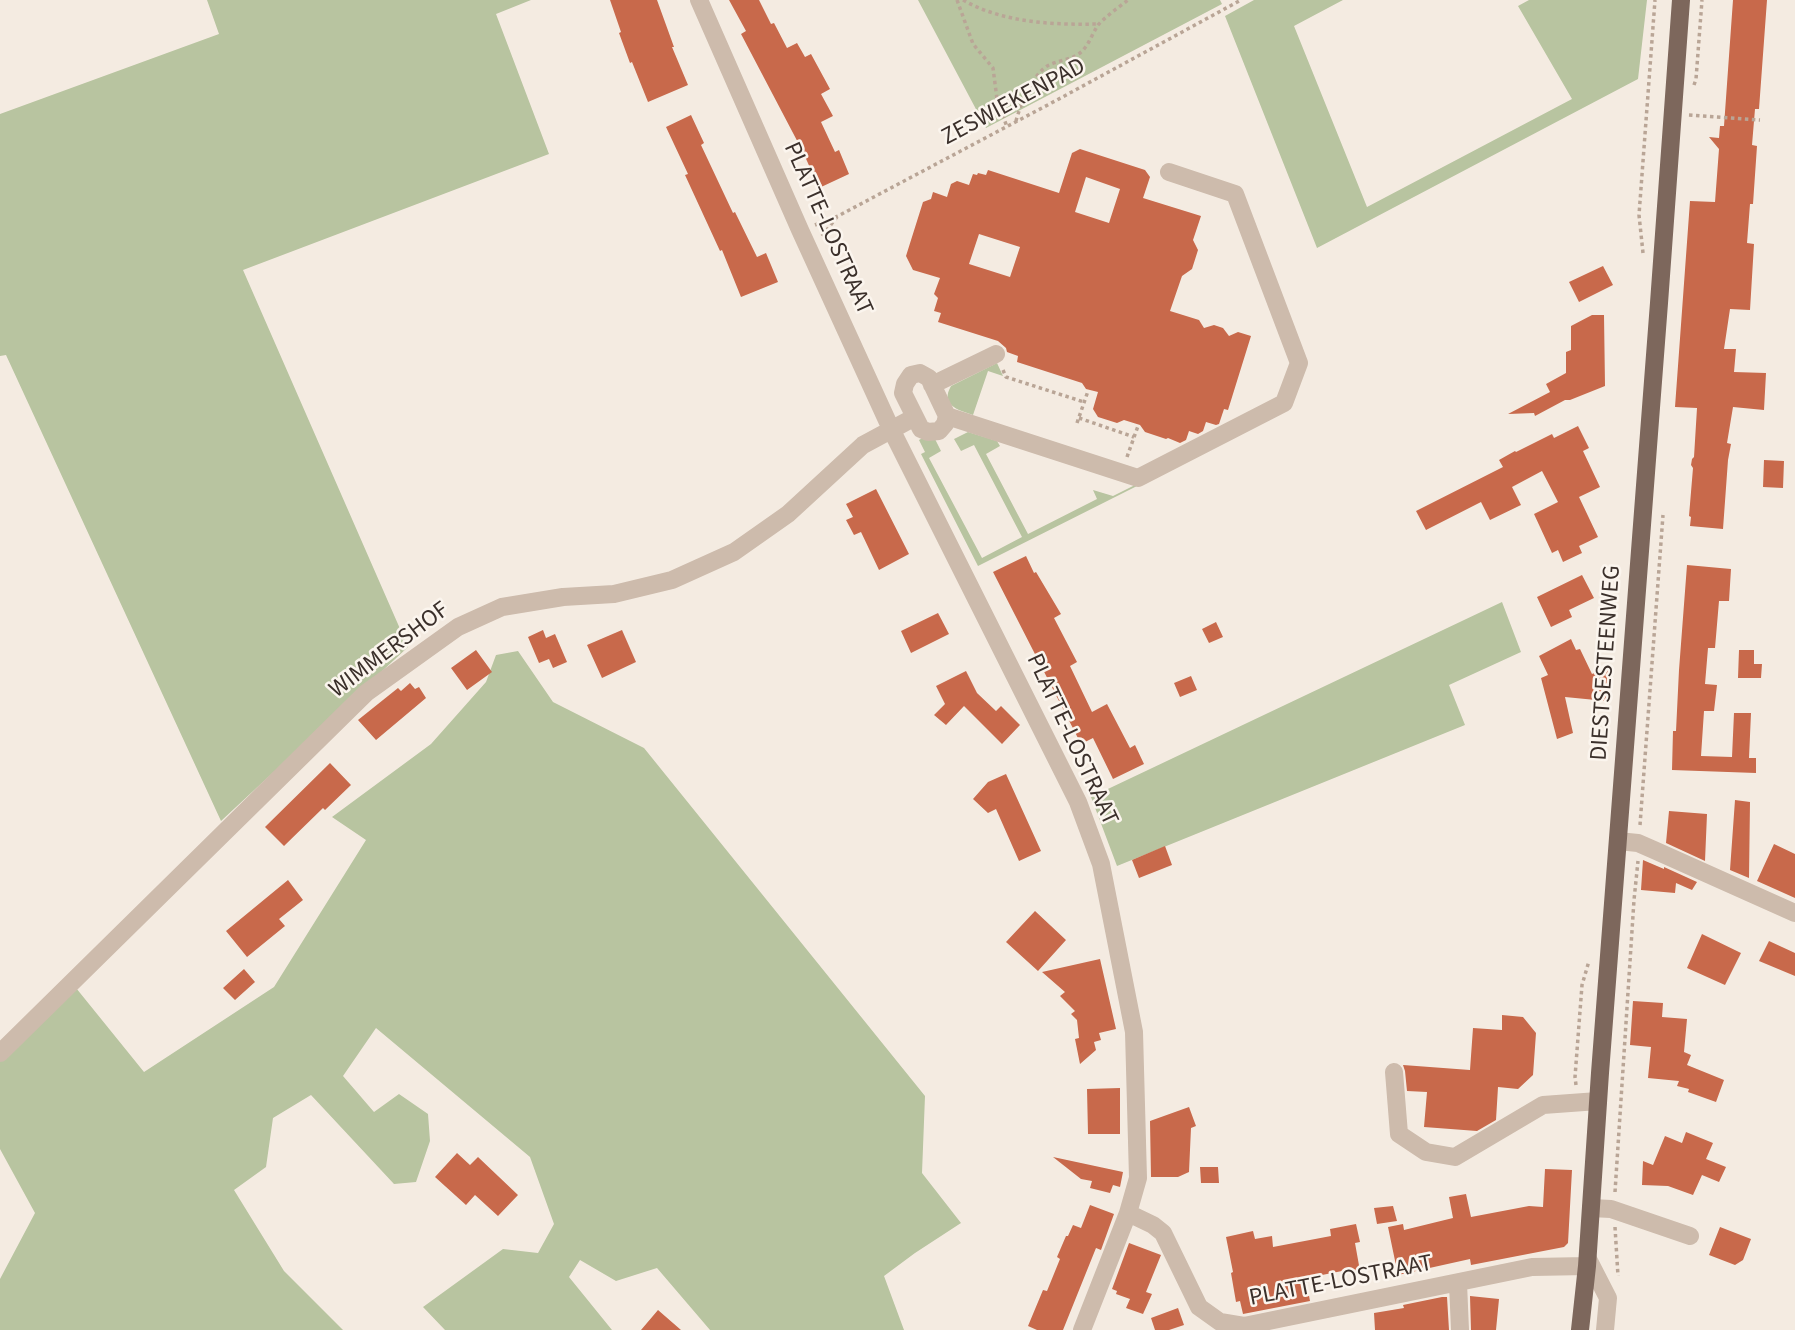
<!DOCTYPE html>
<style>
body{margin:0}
canvas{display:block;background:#f4ebe1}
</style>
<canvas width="1795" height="1330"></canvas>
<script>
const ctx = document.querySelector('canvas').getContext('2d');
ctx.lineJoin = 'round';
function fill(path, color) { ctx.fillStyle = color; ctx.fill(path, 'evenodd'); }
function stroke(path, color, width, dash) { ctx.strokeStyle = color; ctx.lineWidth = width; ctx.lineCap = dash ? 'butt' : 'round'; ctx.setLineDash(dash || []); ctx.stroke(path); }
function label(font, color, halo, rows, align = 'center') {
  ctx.font = font + ' "Source Sans 3",sans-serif'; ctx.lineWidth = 5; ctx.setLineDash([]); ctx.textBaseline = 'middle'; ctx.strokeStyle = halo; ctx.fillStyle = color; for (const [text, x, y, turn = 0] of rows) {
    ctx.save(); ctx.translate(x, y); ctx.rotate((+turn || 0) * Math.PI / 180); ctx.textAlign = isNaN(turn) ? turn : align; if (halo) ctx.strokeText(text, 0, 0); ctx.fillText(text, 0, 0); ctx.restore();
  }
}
const green = new Path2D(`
 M207,0H531L496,14L549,154L243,270L408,647L221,821L6,355L0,356V114L219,34Z
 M918,0H1220L1222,4L986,128Z
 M1254,0H1343L1294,26L1367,207L1572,99L1518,6L1529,0H1647L1638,79L1317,248L1225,16Z
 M997,363L1003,376L988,371L973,415C958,410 940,405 951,386Z
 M968,432L997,441L1000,446L986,454L1028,534L1097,499L1093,490L1113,496L1135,485L1137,486L978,566L921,454L925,452L919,440L926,436L935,439L941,451L929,458L982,558L1022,537L974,445L961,451L954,439Z
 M1502,602L1521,652L1449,685L1465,725L1117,866L1091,797Z
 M518,651L553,702L644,748L925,1096L922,1173L961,1223L915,1253L884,1276L904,1330H710L657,1268L616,1281L580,1260L569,1277L612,1330H445L423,1307L503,1249L538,1253L554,1224L530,1157L376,1028L343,1076L374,1112L399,1094L428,1114L430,1141L416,1182L394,1184L311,1095L273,1118L266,1167L234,1190L284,1271L343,1330H0V1279L35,1213L0,1149V1053L72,983L144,1072L274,987L366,840L332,817L431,744L486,682L496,655Z`);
const building = new Path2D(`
 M610,0H657L674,47H672L688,85L648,102L632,62L630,63L619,33L621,32Z
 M729,0H759L771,24L774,23L787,48L797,43L805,57L811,54L830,89L821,94L833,116L821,122L835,152L839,150L849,174L819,188L803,152L741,34L746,31Z
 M1733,0H1767L1759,109H1755L1752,145L1757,146L1753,204H1750L1747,243L1754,244L1750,310L1730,309L1724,349H1736L1734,372L1766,373L1764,410L1733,407L1727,443L1731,444L1728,460L1723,529L1690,526L1691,517L1689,516L1693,468L1691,465L1692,459L1694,457L1697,408L1675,407L1690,201L1715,202L1719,149L1709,137L1719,138L1720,126H1724Z
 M691,115L704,143L701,145L733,213L735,212L757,257L766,253L778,282L741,297L722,250L720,251L685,175L688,174L666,127Z
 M1080,149L1145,170L1150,177L1143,198L1201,216L1193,240L1198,250L1192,269L1182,276L1170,311L1199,320L1204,328L1214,325L1223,328L1229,336L1238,332L1251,336L1228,410L1224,409L1219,424L1216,425L1206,422L1203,431L1198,434L1189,431L1186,440L1180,443L1168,438L1166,439L1145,432L1140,425L1124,420L1117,423L1098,417L1093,409L1098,392L1086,389L1082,383L1017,362L1018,356L1007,352L1006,348L998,341L938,322L941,313L934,311L938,298L934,294L940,278L913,270L906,256L923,202L931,199L933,192L947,197L951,184L957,181L969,185L973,174L977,175L978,173L986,175L988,170L1059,193L1072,153ZM1086,177L1120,189L1109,223L1075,212ZM979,234L1020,247L1010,277L969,264Z
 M1603,266L1613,285L1579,302L1569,282Z
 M1592,315H1604L1605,386L1570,400H1565L1535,416L1534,413L1508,414L1550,392L1546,384L1566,373V352L1571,350V326Z
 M1578,426L1589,448L1583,451L1600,487L1579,497L1598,537L1579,546L1582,553L1563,562L1558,550L1552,553L1534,514L1558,502L1542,471L1512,487L1521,505L1490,520L1481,502L1426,530L1416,511L1503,467L1499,460L1515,451L1516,452L1552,434L1554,438Z
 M1764,460L1784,461L1783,488L1763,487Z
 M876,489L909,554L879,570L861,532L854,535L846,520L853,517L846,504Z
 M1026,556L1034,573L1036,572L1061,614L1054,618L1077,662L1070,666L1092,712L1107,704L1130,748L1135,745L1144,764L1113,779L1093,738L1081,744L993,572Z
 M1687,565L1731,569L1729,601H1719L1715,648H1708L1705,684L1717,685L1714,711H1704L1701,756L1732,757L1734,713H1751L1749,758H1756V773L1672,770L1673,731H1676L1679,670Z
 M1582,575L1594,598L1569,610L1572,617L1551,627L1537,597Z
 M938,613L949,634L911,653L901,631Z
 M1216,622L1223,637L1209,643L1202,629Z
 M543,630L546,638L555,634L567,662L553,668L549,659L539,663L528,637Z
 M622,630L636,662L602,678L587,645Z
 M1571,639L1576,650L1580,649L1592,674L1609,666L1606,701L1565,697L1573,733L1557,739L1541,678L1548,675L1539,656Z
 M476,650L492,672L467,690L451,668Z
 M1739,650H1754V664H1762L1761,678H1738Z
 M966,671L977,693L996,711L1001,706L1020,725L1002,744L964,706L946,725L934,715L945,704L936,686Z
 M1191,676L1197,690L1180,697L1174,683Z
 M410,683L415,689L419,687L426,698L376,740L358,720L398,688L401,691Z
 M330,763L351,785L325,810L323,808L284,846L265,827Z
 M1006,774L1041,851L1019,861L996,809L988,813L973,799L988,782Z
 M1735,800L1750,802L1749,878L1730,870Z
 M1669,811L1707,814L1705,861L1666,843Z
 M1774,844L1795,854V898L1757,881Z
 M1165,846L1172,865L1139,878L1132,860Z
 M1643,860L1664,869V867L1697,882L1692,890L1676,883L1675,893L1641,890Z
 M288,880L303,900L279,919L285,926L247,957L226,931Z
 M1035,911L1066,940L1038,971L1006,942Z
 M1702,934L1741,953L1725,985L1687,968Z
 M1769,941L1795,953V976L1759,961Z
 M1100,959L1116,1029L1099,1033L1101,1040L1094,1042L1096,1050L1080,1064L1075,1039L1079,1038L1077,1020L1071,1014L1075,1011L1060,996L1065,992L1042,972Z
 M244,969L255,982L235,1000L223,988Z
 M1633,1001L1663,1003L1662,1017L1687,1019L1684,1052L1691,1055L1687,1065L1724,1080L1716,1102L1688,1092L1689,1089L1677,1086L1679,1081L1648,1078L1651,1047L1630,1045Z
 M1502,1015L1523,1017L1536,1033L1533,1075L1518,1089L1498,1087L1496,1120L1477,1131L1424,1127L1427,1092L1407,1091L1405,1071L1403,1065L1470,1070L1473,1028L1502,1030Z
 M1120,1088V1134H1088L1087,1089Z
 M1189,1107L1196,1126L1191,1128L1189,1172L1178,1177H1151L1150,1121Z
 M1686,1132L1713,1143L1706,1159L1726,1167L1719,1182L1702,1175L1693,1195L1668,1186L1642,1185L1643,1161L1653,1165L1665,1136L1682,1143Z
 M457,1153L470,1165L478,1157L518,1195L498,1216L475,1195L466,1205L435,1177Z
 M1053,1157L1123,1172L1120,1187L1113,1185L1110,1193L1090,1188L1092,1181L1081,1179Z
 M1200,1167H1218L1219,1183H1201Z
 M1545,1169L1572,1170L1568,1243L1564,1247L1471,1265L1470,1259L1398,1275L1388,1227L1403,1224L1404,1230L1453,1218L1449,1197L1466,1194L1471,1217L1529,1206L1543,1207Z
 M1090,1205L1114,1214L1101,1250L1096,1248L1063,1330H1037L1028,1326L1043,1290L1047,1291L1060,1259L1057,1257L1066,1236H1068L1073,1225L1081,1228Z
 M1393,1206L1397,1221L1377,1224L1374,1208Z
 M1356,1224L1360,1242L1355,1243L1360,1271L1344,1273L1342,1271L1312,1277V1280H1306L1310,1301L1243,1314L1240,1301L1236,1302L1231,1273L1233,1272L1226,1237L1253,1231L1255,1239L1272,1236L1273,1247L1331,1236L1330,1229Z
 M1720,1227L1751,1239L1743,1260L1735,1265L1709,1255Z
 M1129,1243L1161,1255L1146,1292L1152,1294L1143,1314L1126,1308L1130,1299L1116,1294L1117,1291L1112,1289Z
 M1470,1296L1499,1299L1496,1330H1471Z
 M1442,1297H1447L1449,1330H1375L1374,1313L1404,1308L1403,1305Z
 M1178,1308L1184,1325L1169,1330H1155L1151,1318Z
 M658,1310L681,1330H641Z`);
const path = new Path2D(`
 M957,0L973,44L993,68L997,99L1007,127
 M963,0C1003,23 1054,25 1099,24
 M1694,85L1696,79L1702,0
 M1689,115L1760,120
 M1016,121C1020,105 1034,72 1049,65C1059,60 1071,60 1080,53C1088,47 1092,34 1098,25C1106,16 1118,8 1128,0
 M815,225L838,216L1057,100L1241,0
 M822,236L837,217
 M1643,253L1639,215L1655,0
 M1003,370L1006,377L1084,402
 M1079,418L1134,437
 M1077,423L1088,391
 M1127,457L1138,426
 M1640,825L1663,515
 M1576,1085L1575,1077L1582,985L1589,961
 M1615,1192L1634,900L1638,861
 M1615,1227L1618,1276`);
const minor = new Path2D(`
 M699,0L800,230L891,429L1078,802L1101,864L1134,1032L1138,1178L1128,1213L1082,1330
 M920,373L929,378L947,416L945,424L939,431L928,432L921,429L903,393L905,384L911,375Z
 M932,385L996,354
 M947,416L1138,478L1284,403L1299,363L1235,194L1169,172
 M1618,841L1638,843L1654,850L1795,913
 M0,1053L366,693L458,627L502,607L563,597L614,594L672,580L734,552L788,514L863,445L915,417
 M1394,1072L1399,1134L1426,1152L1455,1157L1543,1105L1598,1101
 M1591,1208L1611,1209L1690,1236
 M1128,1213L1153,1225L1163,1233L1199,1307L1220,1322L1244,1326L1532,1267L1587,1266
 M1588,1259L1608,1298L1605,1330
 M1458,1283L1460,1330`);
const major = new Path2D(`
 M1580,1330L1587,1266L1600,1073L1659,303L1681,0`);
const streetNames = [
 ["ZESWIEKENPAD",1014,103,-28],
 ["PLATTE-LOSTRAAT",827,229,66],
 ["WIMMERSHOF",390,651,-37],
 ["DIESTSESTEENWEG",1607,663,-86],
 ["PLATTE-LOSTRAAT",1071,740,65],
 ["PLATTE-LOSTRAAT",1341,1282,-11]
];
fill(green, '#b8c4a0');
fill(building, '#c8694b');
stroke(path, '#b9a596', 3.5, [3.5, 3.5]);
stroke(minor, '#cdbbac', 18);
stroke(major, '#7d675c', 18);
label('24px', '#3b302b', '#fbf5ee', streetNames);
</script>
